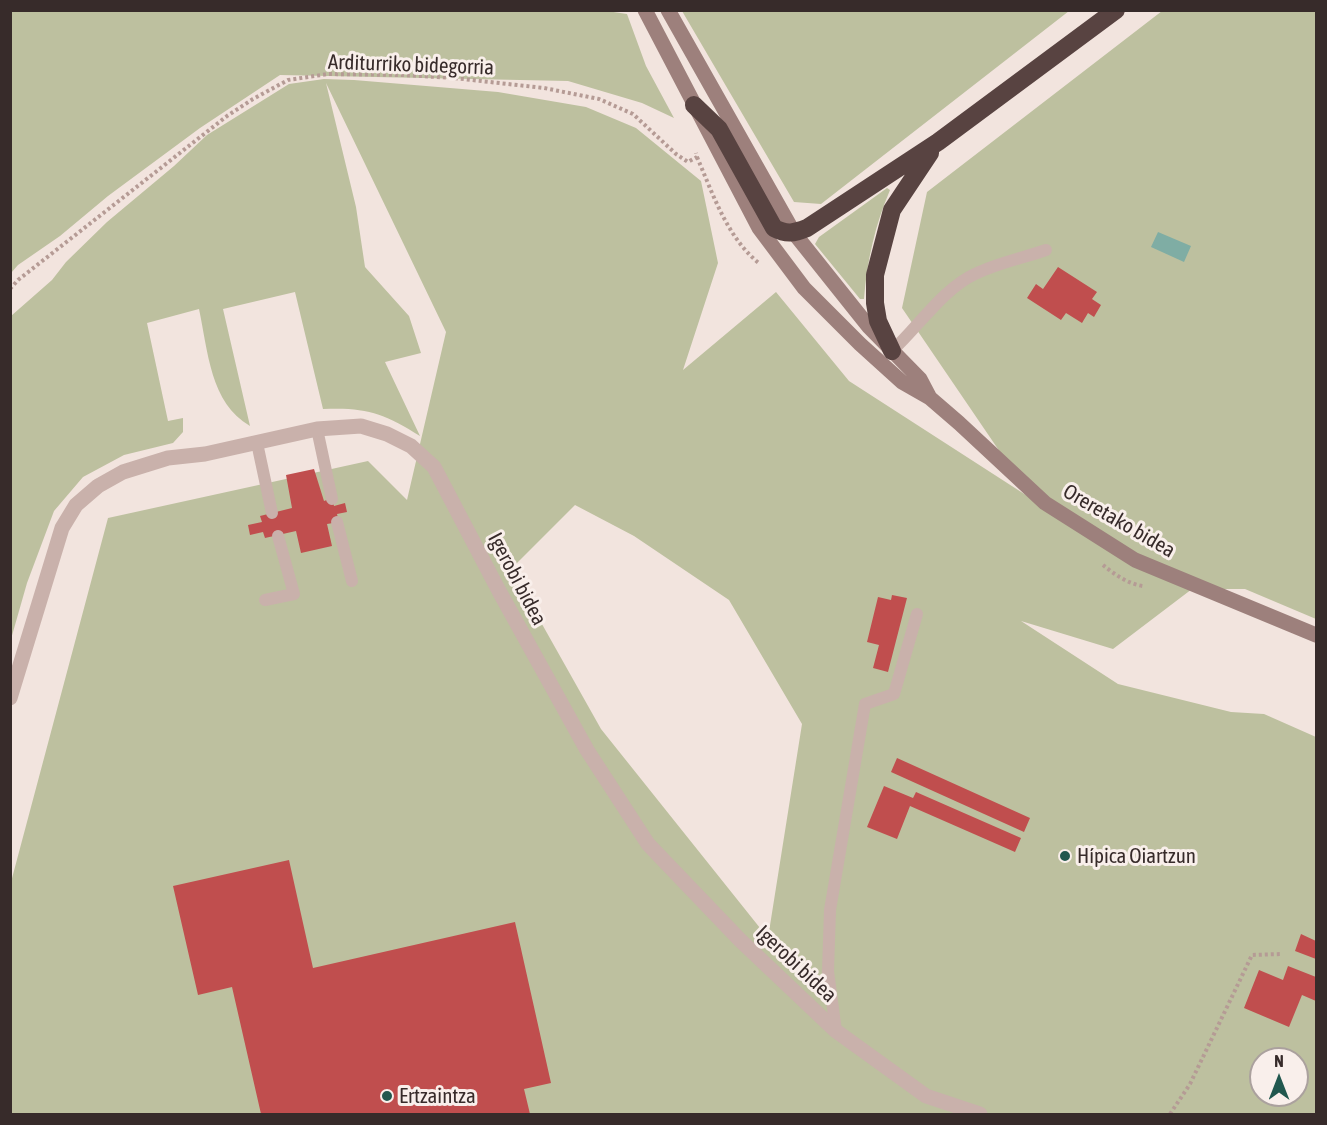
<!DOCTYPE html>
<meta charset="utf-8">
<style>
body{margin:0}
#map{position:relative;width:1327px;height:1125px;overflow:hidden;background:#f2e4de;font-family:"Asap Condensed",sans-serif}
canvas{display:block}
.frame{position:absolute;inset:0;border:12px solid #372b2a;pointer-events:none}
.north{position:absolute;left:1249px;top:1047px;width:60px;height:60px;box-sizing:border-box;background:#f9efeb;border:2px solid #aba19e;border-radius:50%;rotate:0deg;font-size:16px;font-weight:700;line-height:24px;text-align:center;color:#372b2a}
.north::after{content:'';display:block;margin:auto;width:21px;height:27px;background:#21574e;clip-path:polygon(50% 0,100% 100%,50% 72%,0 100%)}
</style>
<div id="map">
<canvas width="1327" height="1125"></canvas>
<div class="frame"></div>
<div class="north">N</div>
</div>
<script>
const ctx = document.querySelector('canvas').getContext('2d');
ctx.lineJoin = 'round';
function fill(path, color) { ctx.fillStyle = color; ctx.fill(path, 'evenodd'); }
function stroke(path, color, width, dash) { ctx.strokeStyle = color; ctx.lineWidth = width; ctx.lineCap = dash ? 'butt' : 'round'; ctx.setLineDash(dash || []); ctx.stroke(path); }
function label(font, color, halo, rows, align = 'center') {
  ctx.font = font + ' "Asap Condensed",sans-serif'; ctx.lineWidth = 6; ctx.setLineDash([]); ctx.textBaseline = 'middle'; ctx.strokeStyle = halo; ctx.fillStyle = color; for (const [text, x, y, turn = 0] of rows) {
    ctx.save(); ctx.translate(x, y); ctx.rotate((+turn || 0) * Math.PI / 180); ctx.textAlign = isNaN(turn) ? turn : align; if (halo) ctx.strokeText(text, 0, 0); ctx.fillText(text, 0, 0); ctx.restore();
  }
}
const green = new Path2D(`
 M10,11H607L627,14L646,66L674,118L642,103L568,81L280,75L200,128L108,196L60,236L18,265L11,273Z
 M682,11H1069L821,204L794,202Z
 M1162,11H1316V619L1245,589H1192L1113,649L1021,621L1118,684L1231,712L1264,714L1316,737V1114H11V882L108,518L368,461L407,500L446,332L326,83L356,207L365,267L409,316L421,353L385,362L420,436C384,413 365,407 323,409L295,292L223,309L250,426C210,403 208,351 199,309L147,323L168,421L183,418V432L173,443L124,455L83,477L54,511L27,583L11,639V316L52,280L66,262L107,222L174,166L207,135L289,84L324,79L354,80L498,92L586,107L636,128L701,181L718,263L683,370L776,292L849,381L1032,499L902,308L927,192ZM575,505L634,536L729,600L802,724L768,938L601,729L511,569ZM1261,1059H1297V1095H1261Z
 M887,188L890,190C875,225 867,261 864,299H860L815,244L819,237Z`);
const water = new Path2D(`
 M1158,232L1191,246L1184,262L1151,247Z`);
const building = new Path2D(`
 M1058,267L1097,292L1092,299L1101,305L1094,317L1088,313L1082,323L1066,313L1061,320L1027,298L1036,284L1043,289Z
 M314,469L324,501L332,498L334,506L345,503L347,512L337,514L339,522L327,524L332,546L301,553L296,531L265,538L263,532L250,535L248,525L262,522L260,516L292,508L286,475Z
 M892,595L907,598L888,672L873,668L879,645L867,642L878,597L891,600Z
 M897,758L1030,818L1024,832L891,772Z
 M884,786L913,798L916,792L1021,838L1015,852L910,806L897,839L867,827Z
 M289,860L313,968L515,922L551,1083L524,1089L530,1114H261L232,987L198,995L173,886Z
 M1301,934L1316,941V959L1295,951Z
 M1288,966L1316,977V1001L1302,995L1289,1027L1244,1008L1259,970L1283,980Z`);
const path = new Path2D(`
 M697,157C713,194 727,238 760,264
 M10,289L18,280L227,116L253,99L288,80L328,74L403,75L454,78L544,88L599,99L633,114L676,154L688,162L697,157L696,153
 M1103,565C1114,574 1128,584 1143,586
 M1170,1114L1190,1084L1252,955L1281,954`);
const lane = new Path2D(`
 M892,351C918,327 944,288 975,274C997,263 1023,258 1046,250
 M317,429L332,499
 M257,443L272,513
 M337,522L352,581
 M265,600L294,594L278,536
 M836,1031L828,971L830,910L865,704L894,694L917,614`);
const street = new Path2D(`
 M10,698L62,528L76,505L98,486L123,472L168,458L205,454L317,429L361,426L387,434L411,446L434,467L499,591L587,750L648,844L740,940L836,1031L926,1096L980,1114`);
const secondary = new Path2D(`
 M645,10L759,228L804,288L860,344L902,382L930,398L959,423L1045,503L1135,560L1316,635
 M668,10L794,233L869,327L920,379L930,398`);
const highway = new Path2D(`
 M694,105L719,129L774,228C787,235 794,233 807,228L938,142L1116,10
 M892,351L878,321L875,303V275L892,210L930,153`);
const markers = [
 [1065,856,6,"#21574e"],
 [387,1096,6,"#21574e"]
];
const streetNames = [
 ["Arditurriko bidegorria",411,65,2],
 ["Oreretako bidea",1119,521,30],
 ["Igerobi bidea",517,579,62],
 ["Igerobi bidea",796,964,43]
];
const poiNames = [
 ["Hípica Oiartzun",1077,856],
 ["Ertzaintza",399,1096]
];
fill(green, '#bdc09f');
fill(water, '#7fada4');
fill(building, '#c04e4e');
stroke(path, '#b59b95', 4, [3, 3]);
stroke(lane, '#c9b1ab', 12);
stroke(street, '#c9b1ab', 15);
stroke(secondary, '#9d807c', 15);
stroke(highway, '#584341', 18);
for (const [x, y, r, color] of markers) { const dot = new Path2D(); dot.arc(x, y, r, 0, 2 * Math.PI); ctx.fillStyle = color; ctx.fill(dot); stroke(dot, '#f9efeb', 2); }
label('21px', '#372b2a', '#f9efeb', streetNames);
label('21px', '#372b2a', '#f9efeb', poiNames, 'left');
</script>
